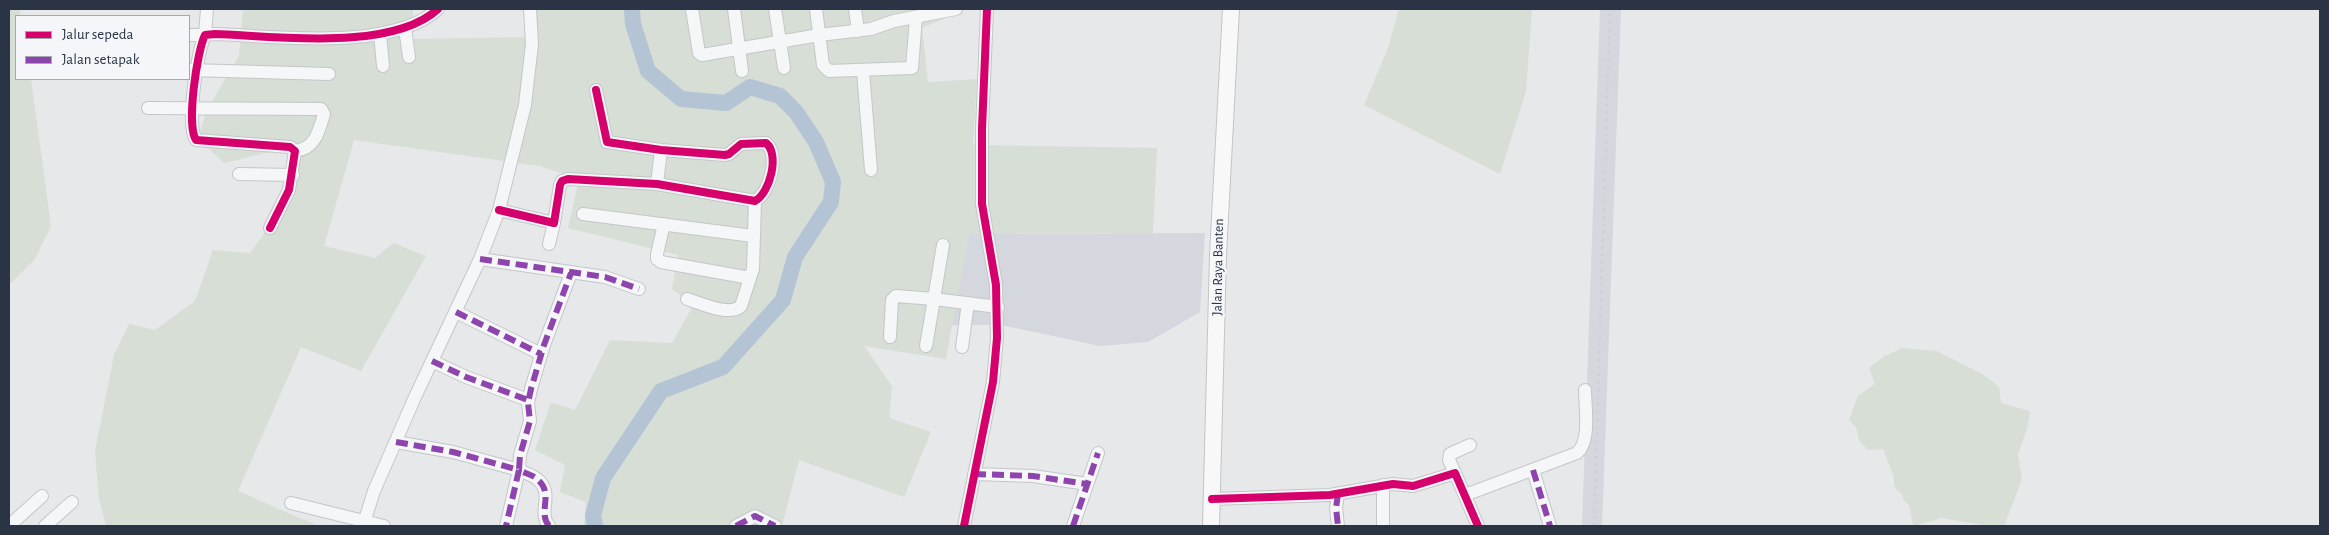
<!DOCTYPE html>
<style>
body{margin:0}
#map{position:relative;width:2329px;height:535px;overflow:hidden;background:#e6e8ea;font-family:"Alegreya Sans",sans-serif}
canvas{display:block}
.frame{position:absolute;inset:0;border:10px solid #2b3445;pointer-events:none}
.legend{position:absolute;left:15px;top:15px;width:175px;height:65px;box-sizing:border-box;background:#f4f6f9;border:1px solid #a4a8b1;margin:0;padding:6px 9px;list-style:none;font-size:15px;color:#2b3445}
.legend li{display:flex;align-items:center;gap:10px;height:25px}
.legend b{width:25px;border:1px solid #a4a8b1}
</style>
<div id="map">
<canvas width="2329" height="535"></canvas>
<div class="frame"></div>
<ul class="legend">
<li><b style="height:6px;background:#d6006c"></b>Jalur sepeda</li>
<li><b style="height:6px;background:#8e44ad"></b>Jalan setapak</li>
</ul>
</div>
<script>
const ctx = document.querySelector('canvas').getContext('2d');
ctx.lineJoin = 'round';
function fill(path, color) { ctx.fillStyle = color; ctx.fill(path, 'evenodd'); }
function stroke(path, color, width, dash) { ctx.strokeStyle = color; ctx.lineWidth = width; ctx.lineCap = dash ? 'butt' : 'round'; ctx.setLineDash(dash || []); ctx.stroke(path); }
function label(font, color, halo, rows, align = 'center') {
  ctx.font = font + ' "Alegreya Sans",sans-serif'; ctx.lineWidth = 5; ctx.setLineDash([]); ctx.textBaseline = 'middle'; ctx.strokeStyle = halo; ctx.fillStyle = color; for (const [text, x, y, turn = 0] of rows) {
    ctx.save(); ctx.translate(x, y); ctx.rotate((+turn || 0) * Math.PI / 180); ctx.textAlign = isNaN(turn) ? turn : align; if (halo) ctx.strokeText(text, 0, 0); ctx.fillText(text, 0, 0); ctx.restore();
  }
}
const built = new Path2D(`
 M1600,9H1621L1602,526H1582Z
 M1205,233L1200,312L1148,342L1100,346L1001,325H952L969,234Z`);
const green = new Path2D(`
 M9,9H19L21,16H16V79H31L51,226L35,259L9,285Z
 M243,9H413L412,39L532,37L530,9H966L922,28L928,82L977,79L973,145L1157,148L1153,233L969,234L946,359L864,346L892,386L889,418L931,432L904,497L799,460L782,526H584L586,502L560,492L565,465L535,450L551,402L575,410L610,340L672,343L693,306L672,289L678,255L568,228L579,179L540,166L354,140L324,246L375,258L393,243L426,256L361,371L301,347L238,491L318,526H106L99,499L95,451L114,355L129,324L155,330L195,301L213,250L250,253L280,212L299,145L224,163L198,138L207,110L239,56Z
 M1399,9H1532L1526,91L1500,174L1364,105L1388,48Z
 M1902,348L1937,351L1984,375L1999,387L2001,403L2030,411L2027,429L2018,454L2022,479L2004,526H1989L1941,518L1913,526L1910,507L1903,499L1902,494L1895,488L1893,474L1883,449L1868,450L1859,440L1856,427L1849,420L1858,396L1875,384L1869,368L1883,357Z`);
const river = new Path2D(`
 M595,526L593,516L603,478L661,391L723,367L783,300L795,257L831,202L833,182L816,142L796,112L780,96L750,87L726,103L681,99L648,71L633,24L632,9`);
const minor = new Path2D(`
 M692,9L699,53L702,55L819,35L871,29L894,21L956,9
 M734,9L742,71
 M775,9L784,68
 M816,9L823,65L829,71L912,68L916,17
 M855,9L858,31
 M405,28L409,57
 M380,34L383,66
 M189,35H205L207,9
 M190,70L329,74
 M863,71L871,170
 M148,108L321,109L324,114C319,131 315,149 295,151
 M239,174L293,175
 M657,184L661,150
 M499,210L554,223L560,185L562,181L568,179L657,184L755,201C770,193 780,154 766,143L741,144L729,154L725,155L661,150L607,142L596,90
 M583,214L753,236
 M664,224L657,254V259L661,262L750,278
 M270,228L289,190L295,151L290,147L196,140C186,126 197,51 205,35L215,34C275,36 391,52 438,9
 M549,244L554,223
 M943,245L934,299L998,307
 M480,259L605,277L639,289
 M687,299C700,303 730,317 741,306L753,269L755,201
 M456,312L541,354
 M890,337L892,300L896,296L934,299L926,346
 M962,347L968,303
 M432,361L466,377L528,400
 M396,442L453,452L519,470L506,526
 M1533,470L1550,526
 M1455,473L1449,460L1450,454L1470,445
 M974,474L1033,476L1087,484
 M1338,494L1336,508L1338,526
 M1465,495L1577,453C1591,441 1585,407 1585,390
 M1212,499L1330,495L1393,484L1413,486L1455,473L1478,526
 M291,503L384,526
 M9,526L42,496
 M45,526L72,502
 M363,526L374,491L415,397L480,259L499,210L525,105L532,44L530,9
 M549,526C537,512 555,493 537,479C533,475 524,473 519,470L520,455L530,421L528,403L531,389L544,345L571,273
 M736,526L755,516L775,526
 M964,526L993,382L997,338L996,285L982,204V129L987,9
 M1073,526L1098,453
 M1383,526V485`);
const major = new Path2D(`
 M1211,526L1218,255L1231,9`);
const rail = new Path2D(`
 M1594,526L1610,9`);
const quiet = new Path2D(`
 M480,259L605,277L639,289
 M456,312L541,354
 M432,361L466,377L528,400
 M396,442L453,452L519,470L506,526
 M1533,470L1550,526
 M974,474L1033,476L1087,484
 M1338,494L1336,508L1338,526
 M549,526C537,512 555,493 537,479C533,475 524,473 519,470L520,455L530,421L528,403L531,389L544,345L571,273
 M736,526L755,516L775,526
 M1073,526L1098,453`);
const cycleway = new Path2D(`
 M499,210L554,223L560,185L562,181L568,179L657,184L755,201C770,193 780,154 766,143L741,144L729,154L725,155L661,150L607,142L596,90
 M270,228L289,190L295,151L290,147L196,140C186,126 197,51 205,35L215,34C275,36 391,52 438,9
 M1212,499L1330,495L1393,484L1413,486L1455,473L1478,526
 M964,526L993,382L997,338L996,285L982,204V129L987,9`);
const streetNames = [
 ["Jalan Raya Banten",1218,267,-89]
];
fill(built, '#d4d7dd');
fill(green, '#d6ded6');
stroke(river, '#b4c4d5', 16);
stroke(minor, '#c4c6c8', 14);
stroke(major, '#c2c5c8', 18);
stroke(minor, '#f5f6f7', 12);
stroke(major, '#f8f8f8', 16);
stroke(rail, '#cecfd2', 2.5, [2.5, 5]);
stroke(quiet, '#8e44ad', 6, [12, 6]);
stroke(cycleway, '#d6006c', 8);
label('14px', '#2b3445', '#f4f6f9', streetNames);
</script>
